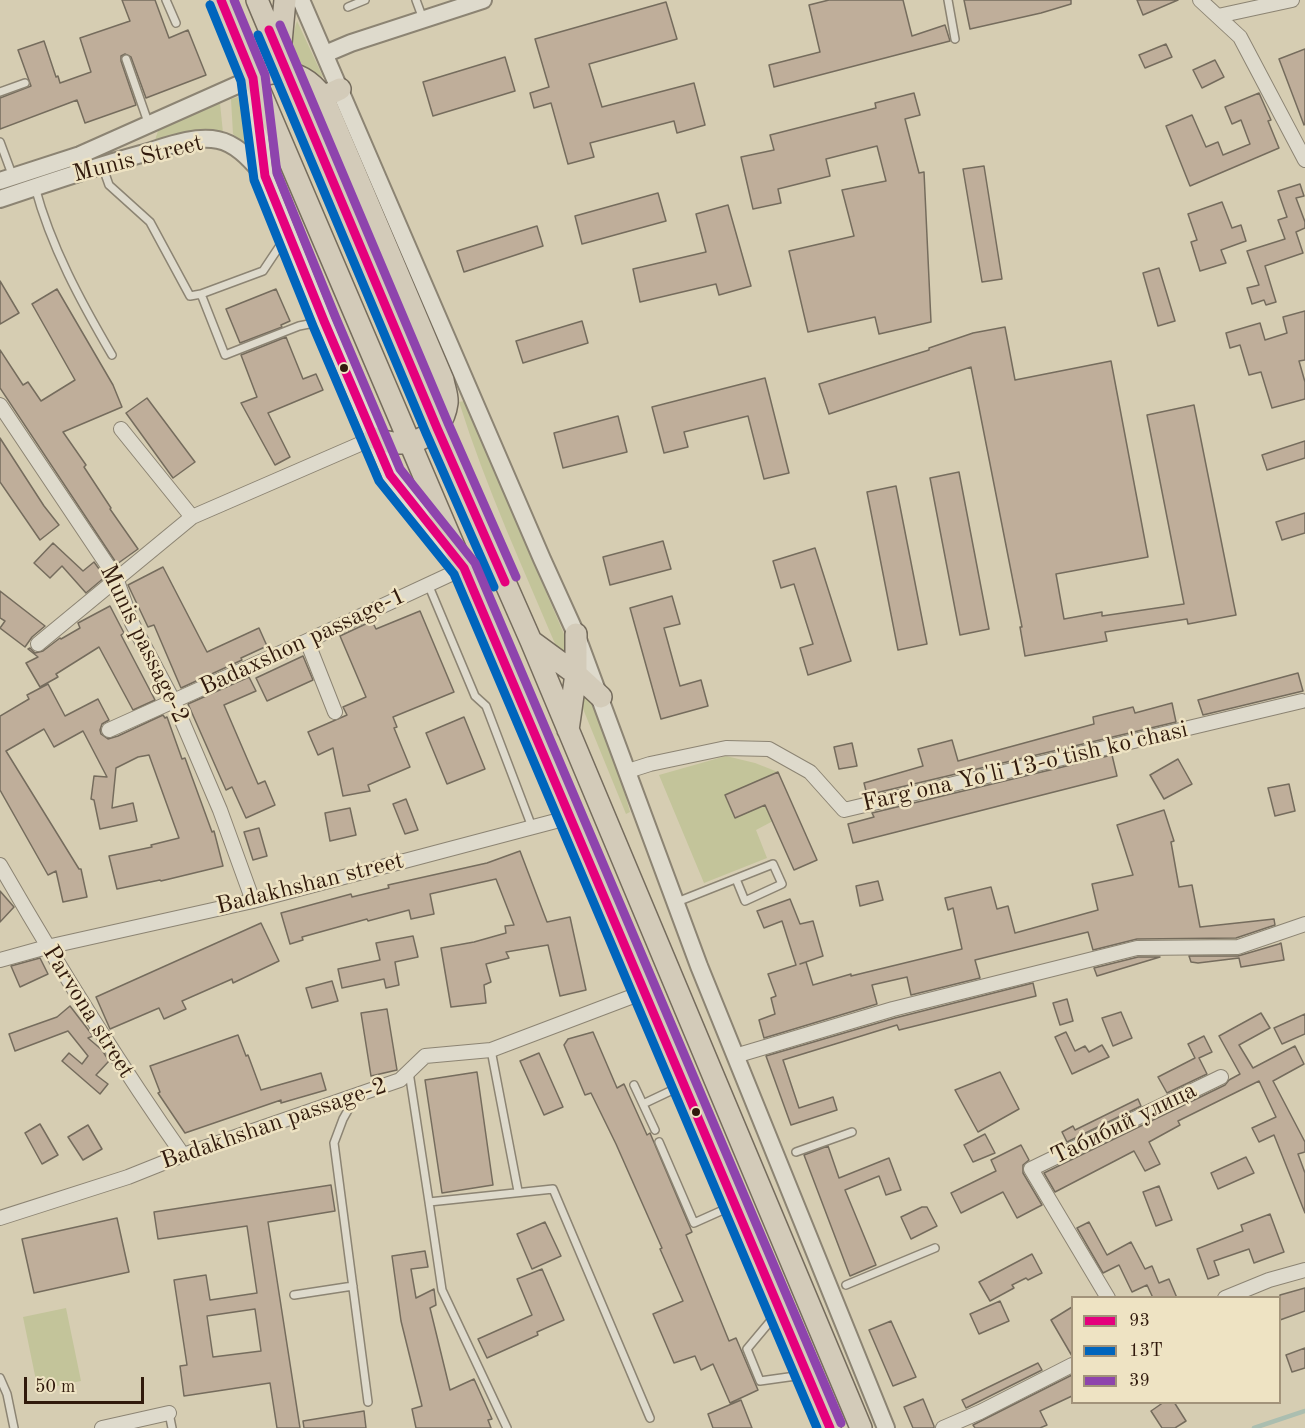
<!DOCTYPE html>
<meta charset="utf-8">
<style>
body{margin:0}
#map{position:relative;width:1305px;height:1428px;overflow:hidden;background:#d6cdb2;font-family:"Old Standard TT",serif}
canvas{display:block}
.legend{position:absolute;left:1071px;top:1296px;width:210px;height:108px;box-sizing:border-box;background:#eee3c3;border:2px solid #a2937a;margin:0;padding:8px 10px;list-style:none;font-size:18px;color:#311a0c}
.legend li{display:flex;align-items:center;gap:12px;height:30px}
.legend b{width:30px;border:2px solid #a2937a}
.scale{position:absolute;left:24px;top:1377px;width:120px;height:27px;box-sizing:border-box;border:3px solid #311a0c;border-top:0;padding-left:8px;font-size:18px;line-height:21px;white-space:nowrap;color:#311a0c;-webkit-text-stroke:4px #eee3c3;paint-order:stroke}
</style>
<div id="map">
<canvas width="1305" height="1428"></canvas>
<ul class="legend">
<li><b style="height:8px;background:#e5007d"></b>93</li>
<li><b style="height:8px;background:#0065bd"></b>13Т</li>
<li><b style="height:8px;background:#8e44ad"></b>39</li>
</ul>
<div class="scale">50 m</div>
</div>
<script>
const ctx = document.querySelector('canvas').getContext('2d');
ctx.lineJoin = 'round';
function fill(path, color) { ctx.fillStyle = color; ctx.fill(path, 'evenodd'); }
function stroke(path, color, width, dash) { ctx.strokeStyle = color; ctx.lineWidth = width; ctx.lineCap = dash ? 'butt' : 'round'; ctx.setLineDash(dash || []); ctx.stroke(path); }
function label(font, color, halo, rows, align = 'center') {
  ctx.font = font + ' "Old Standard TT",serif'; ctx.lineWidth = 5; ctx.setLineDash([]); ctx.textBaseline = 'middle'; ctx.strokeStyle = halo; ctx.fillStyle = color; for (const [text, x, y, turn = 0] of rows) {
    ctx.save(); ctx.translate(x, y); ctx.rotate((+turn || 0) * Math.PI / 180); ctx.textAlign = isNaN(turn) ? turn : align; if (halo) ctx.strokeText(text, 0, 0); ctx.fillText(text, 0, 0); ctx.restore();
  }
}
const green = new Path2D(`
 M297,21L323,77C292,67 288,50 297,21Z
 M238,97L253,149L251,150L233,134L231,99Z
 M220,103L223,133L161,141L155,140L159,128Z
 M464,401L570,648L568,654L559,653C524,570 486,488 459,402Z
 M580,694H589L615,759L630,812L626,814L579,699Z
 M726,756L755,763L778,772L725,795L735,818L765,805L773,821L756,830L767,858L704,883L659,775Z
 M66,1308L81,1381L38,1390L23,1317Z`);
const stream = new Path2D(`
 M1254,1428L1305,1411`);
const building = new Path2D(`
 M122,0H155L169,38L188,30L206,75L146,98L131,57L125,54L121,56V61L136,105L85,123L77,100L0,129V98L31,86L18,50L44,41L56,77L58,76L60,83L91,72L80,38L130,21Z
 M829,0H903L912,36L945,25L950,41L774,87L769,65L820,52L809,5Z
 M964,0H1071V4L1041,13L970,29Z
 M1137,0H1178L1143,15Z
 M666,2L677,39L589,64L602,107L694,83L705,125L677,133L674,121L590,143L594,157L568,164L551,103L534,108L530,93L549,87L535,39Z
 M1166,44L1172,57L1145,68L1139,55Z
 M1305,49V124L1304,125L1279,59Z
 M505,57L515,91L433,116L423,82Z
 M1215,60L1224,77L1202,88L1193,70Z
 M914,93L920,115L905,119L919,173L924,172L931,322L879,334L875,317L808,332L789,251L854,236L842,190L886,181L877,146L826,159L830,176L778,189L781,203L753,209L741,157L774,150L770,135L876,108L875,103Z
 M1259,93L1271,120L1268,121L1279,148L1190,186L1166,126L1192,115L1206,147L1218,142L1223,155L1250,144L1241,120L1232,124L1225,107Z
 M984,166L1002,279L982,282L963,169Z
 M1300,184L1304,196L1296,198L1305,222V228L1296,232L1303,253L1265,266L1276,302L1266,305L1264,300L1252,304L1247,288L1259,285L1247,251L1285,239L1278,220L1287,217L1278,191Z
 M658,193L666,221L582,244L575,216Z
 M1222,202L1232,228L1241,225L1246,241L1221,250L1226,263L1200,271L1191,242L1197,240L1188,214Z
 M728,205L751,286L719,295L716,284L640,302L633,269L706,252L696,214Z
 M537,226L543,246L464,272L457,251Z
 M1159,268L1175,321L1158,326L1143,273Z
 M0,281L19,313L0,324Z
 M57,289L113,385L122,407L63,432L86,465L84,467L111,508L110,509L138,549L117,564L0,388V350L23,385L28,382L41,401L75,380L32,304Z
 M276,289L290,321L281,325L282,327L240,343L226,309Z
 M1305,311V360L1299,361L1305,382V399L1272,408L1261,372L1249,375L1240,345L1230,348L1226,333L1260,323L1265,340L1287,333L1283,317Z
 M582,321L588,343L523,363L516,341Z
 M1005,327L1015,380L1111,361L1148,557L1056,574L1064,619L1102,612V616L1184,604L1147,415L1194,405L1236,615L1188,624L1187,619L1105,632L1107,641L1025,656L1020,627H1022L971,367L829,414L819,384L929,350V348L973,333Z
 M286,337L303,379L316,374L323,390L268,413L290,457L275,465L241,403L257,397L241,355Z
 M765,378L789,473L764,479L748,416L684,432L688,447L664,453L652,407Z
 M147,398L195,462L173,478L126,413Z
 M618,416L627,452L563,468L554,433Z
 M0,438L44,506L59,525L40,540L0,482Z
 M1305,441V458L1267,470L1262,455Z
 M959,472L989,629L960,635L930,478Z
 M896,486L927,644L898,650L867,492Z
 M1305,513V533L1282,540L1276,522Z
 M663,541L671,569L610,585L603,557Z
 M53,543L83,571L94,562L105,577L86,593L62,566L50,578L34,563Z
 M815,548L851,661L808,675L800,648L813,644L794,584L781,588L773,561Z
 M163,567L207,652L259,628L267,646L241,658L242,660L181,688L154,625L148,627L128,585Z
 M0,591L45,626L32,637L25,647L0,628L5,621L0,618Z
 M672,596L680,624L664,628L680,686L701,680L708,706L661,719L630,608Z
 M110,606L124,633L121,635L155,700L133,710L99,647L56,674L58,677L40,687L26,663L38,657L28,649L30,648L35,653L43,651L60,638L61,639L80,628L78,623Z
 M420,611L454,692L393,717L397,727L394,728L410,767L368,785L370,791L343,796L333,748L318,755L308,732L347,715L343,707L366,697L340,636L372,621L376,629Z
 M303,656L313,680L267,701L256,678Z
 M1298,673L1303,691L1203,715L1198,700Z
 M249,677L256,691L224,705L258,784L265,781L275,805L246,818L232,787L226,790L188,704Z
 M48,684L65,716L98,699L109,720L102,724L100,730L101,734L108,739L118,736L163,715L165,718L167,717L182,759L185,758L212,832L214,831L223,866L161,881L160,880L117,889L109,856L152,847L151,845L179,838L149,755L138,757L116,768L112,808L133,803L137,821L100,829L94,800L91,799L94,776L107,777L83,731L54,747L44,729L6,751L79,869H81L87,897L63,902L56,871L48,875L0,790V716L29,699L27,695Z
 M1172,703L1176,722L867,795L864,783L923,766L918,749L952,740L958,761L1094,724L1093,717L1133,707L1135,713Z
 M464,717L485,769L447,784L426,733Z
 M852,743L857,766L839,769L834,747Z
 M1112,755L1117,776L853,843L848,824L874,817L872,813Z
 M1178,759L1192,784L1164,799L1150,775Z
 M778,772L817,860L794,870L765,805L735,818L725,795Z
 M1289,784L1295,811L1275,816L1268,788Z
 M406,799L418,830L405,834L393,804Z
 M350,808L356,835L330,841L325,813Z
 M1164,810L1174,841L1171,842L1179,887L1192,885L1200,927L1274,919L1275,925L1236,938L1137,939L1093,950L1088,932L975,960L980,978L911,995L907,977L872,985L877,1004L764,1038L759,1020L775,1014L771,998L776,996L768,974L796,965L782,921L764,928L757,911L790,899L800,924L813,921L823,956L800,964L806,962L813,985L851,974V976L962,949L953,908L948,910L945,898L991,887L997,909L1008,906L1015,933L1098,910L1092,884L1133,875L1117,825Z
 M259,828L267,856L253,860L244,832Z
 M520,851L547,922L570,917L586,990L560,996L548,945L506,952L509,958L486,964L491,982L484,985L486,1003L451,1007L441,948L474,942L506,933L505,926L514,925L496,879L430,894L434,914L411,919L409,910L368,921L367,919L302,937L303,940L290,944L281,913L351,894L352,897L389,888L388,885L487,863Z
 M878,881L883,900L860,906L856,886Z
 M0,891L14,907L0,922Z
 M261,923L279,961L233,983L232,979L182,1001L186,1009L164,1019L159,1008L110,1029L96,997Z
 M413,936L418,957L395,962L399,985L386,988L384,979L342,988L338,969L380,960L376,943Z
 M1279,944L1281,943L1284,960L1241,967L1239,958L1198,963L1191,962L1189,956H1238Z
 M1138,957H1160L1097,976L1094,968Z
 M40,958L48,974L20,987L11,966Z
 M332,981L338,1001L312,1008L306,988Z
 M1033,983L1036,996L899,1030L897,1025L783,1060L799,1108L833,1097L837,1110L791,1125L766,1056L895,1018Z
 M1067,999L1073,1021L1060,1025L1053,1003Z
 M70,1006L93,1036L88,1038L102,1050L109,1061L96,1075L108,1084L100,1094L62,1061L69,1053L82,1064L88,1056L68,1031L15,1051L9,1034L57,1017Z
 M387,1009L397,1070L371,1076L361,1013Z
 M1121,1012L1132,1038L1113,1046L1102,1018Z
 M1261,1013L1270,1028L1239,1045L1253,1068L1295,1046L1304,1064L1273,1081L1305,1142V1152L1298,1154L1305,1173V1213L1274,1135L1259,1142L1252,1128L1276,1117L1259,1081L1178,1121L1180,1125L1149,1142L1160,1164L1145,1171L1134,1151L1055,1192L1044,1173L1225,1085L1229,1080L1240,1074L1219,1036Z
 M1305,1014V1034L1282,1044L1274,1028Z
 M593,1032L617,1088L624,1084L647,1135L650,1133L692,1232L686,1235L729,1341L736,1338L758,1390L730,1403L713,1364L701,1370L695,1356L674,1363L653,1314L683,1301L660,1249L662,1248L616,1144L591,1093L585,1095L564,1045L568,1039Z
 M1066,1032L1075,1051L1085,1046L1089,1052L1102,1045L1109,1057L1072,1074L1055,1037Z
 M238,1035L246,1056L248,1055L261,1090L321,1073L326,1090L281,1103V1100L185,1133L158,1093L160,1092L150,1066Z
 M1204,1036L1212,1052L1199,1058L1207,1074L1167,1093L1158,1077L1195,1058L1188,1044Z
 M539,1053L563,1107L544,1115L520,1061Z
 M477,1072L493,1185L442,1193L425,1080Z
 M1000,1072L1019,1109L978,1132L955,1090Z
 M1138,1099L1141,1106L1067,1142L1062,1132L1073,1126L1075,1130Z
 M40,1124L58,1155L42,1164L25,1133Z
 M88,1125L102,1149L83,1160L68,1137Z
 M985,1134L995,1153L973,1162L964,1145Z
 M1021,1145L1029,1160L1023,1165V1173L1042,1205L1017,1218L1003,1192L961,1213L951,1193L996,1171L991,1160Z
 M828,1146L839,1178L889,1158L901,1190L886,1195L879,1176L845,1190L876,1265L850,1276L804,1155Z
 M1246,1157L1254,1173L1218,1189L1211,1173Z
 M331,1185L335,1211L268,1222L300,1428H277L270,1383L184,1396L180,1366L187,1365L174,1280L206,1275L210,1300L257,1293L247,1226L158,1239L154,1212ZM255,1309L261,1351L213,1357L207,1316Z
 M1159,1186L1172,1220L1156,1226L1143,1192Z
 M922,1207H927L937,1226L911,1239L901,1217Z
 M1270,1214L1284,1252L1254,1263L1249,1249L1214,1261L1219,1275L1208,1279L1197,1249L1243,1231L1241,1225Z
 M117,1218L129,1272L34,1293L22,1239Z
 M545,1222L561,1256L532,1269L517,1234Z
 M1089,1222L1107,1255L1131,1242L1145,1269L1152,1266L1159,1283L1169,1279L1177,1298H1153L1147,1285L1132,1292L1119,1265L1103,1273L1077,1228Z
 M425,1251L428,1267L411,1269L416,1298L434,1289L436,1305L430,1308L450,1390L474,1379L492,1419L488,1420L491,1428H416L412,1409L422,1406L401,1321L392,1256Z
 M1032,1254L1042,1273L1028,1280L1026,1278L1012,1285L1014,1288L990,1301L979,1282Z
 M542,1269L564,1320L537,1332L538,1335L487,1358L478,1339L532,1315L517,1279Z
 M1305,1288V1311L1280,1320V1295Z
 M1000,1301L1009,1321L979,1334L970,1314Z
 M1072,1307V1356L1051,1320Z
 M891,1321L916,1377L893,1386L869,1330Z
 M1305,1348V1368L1292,1372L1286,1355Z
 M1038,1363L1042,1370L966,1408L962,1400Z
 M1072,1375V1396L1040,1411L1047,1425L1040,1428H975L973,1425Z
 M923,1399L934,1426V1428H913L904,1407Z
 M741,1400L752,1428H713L708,1414Z
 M1164,1402H1174L1186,1421L1175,1428H1162L1151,1411Z
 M364,1411L366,1428H304L303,1421Z`);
const service = new Path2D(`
 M166,0L176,23
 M416,0L423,19
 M948,0L955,39
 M348,7L365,0
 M126,59L149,125
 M0,92L25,83
 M0,142L13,177
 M102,165L109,185L150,222L190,296L201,294L225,355L299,326L324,321
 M35,187C51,247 81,302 112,355
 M201,294L263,271L287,235
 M428,584L475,696L486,706L532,827
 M677,902L773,864L782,884L745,901L736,879
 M491,1050L518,1191
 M409,1072L429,1202L553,1189L650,1418
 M634,1085L655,1130
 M356,1096L343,1119L334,1143L368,1402
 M643,1104L681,1086
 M659,1142L694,1223L732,1206
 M796,1152L852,1132
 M429,1202L442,1290L507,1428
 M846,1285L935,1248
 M294,1295L353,1286
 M778,1312L747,1349L760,1381L803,1375
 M0,1378L7,1394L14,1428
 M169,1413L172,1428`);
const minor = new Path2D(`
 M1200,0L1240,37L1305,160
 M1218,16L1292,0
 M0,405L116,578L132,623L174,702L220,810L253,901
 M121,429L192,517
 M307,641L335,712
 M38,644L192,517L374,438
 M109,730L307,641L464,568
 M628,771L650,764L726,748L769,749L810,772L844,810L1302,701
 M0,865C57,964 117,1061 183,1155
 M0,960L47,947L253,901L571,817
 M735,1056L893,1009L1137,948L1238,947L1305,924
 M0,1218L128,1177L183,1155L400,1080L425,1056L491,1050L644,992
 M1108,1298L1031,1169L1221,1077
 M1225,1298L1269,1280L1305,1270
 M102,1428L169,1413
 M943,1428L980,1412L1072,1365`);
const tertiary = new Path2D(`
 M301,0L542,559L576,634L699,966L886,1428
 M325,54L351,43L483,0
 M0,181L80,155L253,78L265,176L324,321L390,475L452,554
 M0,199C47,183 94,167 141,154C165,147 193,135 218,140C238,144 252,162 265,176`);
const primary = new Path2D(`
 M221,0L830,1428
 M257,0L437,428L531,641L861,1428
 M280,53L285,0
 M253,78C282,67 305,72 323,97L443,380C444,387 448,396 447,403C442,441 404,450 374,438
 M323,97L340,89
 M531,641L576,674L601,697
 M568,730L576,674V634`);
const bus1 = new Path2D(`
 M221,0L253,78L265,176L324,321L390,475L464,568L830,1428
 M269,30L437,428L505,582`);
const bus2 = new Path2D(`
 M210,5L241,81L254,180L313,326L379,481L454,574L817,1428
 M258,35L426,433L494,587`);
const bus3 = new Path2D(`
 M234,0L265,75L277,173L335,316L400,469L475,563L841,1423
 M280,25L448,423L516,577`);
const markers = [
 [344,368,5,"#311a0c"],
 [696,1112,5,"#311a0c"]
];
const streetNames = [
 ["Munis Street",138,159,-14],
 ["Badaxshon passage-1",303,642,-25],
 ["Munis passage-2",144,644,64],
 ["Farg'ona Yo'li 13-o'tish ko'chasi",1025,767,-13],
 ["Badakhshan street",310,884,-14],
 ["Parvona street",88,1012,58],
 ["Badakhshan passage-2",274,1124,-19],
 ["Табибий улица",1124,1124,-26]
];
fill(green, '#c3c49a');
stroke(stream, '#abbeb0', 4.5);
fill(building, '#bfae9a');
stroke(building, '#756c5d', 1.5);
stroke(service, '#8c8473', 10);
stroke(minor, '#8c8473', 16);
stroke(tertiary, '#8c8473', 20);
stroke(primary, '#756c5d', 24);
stroke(service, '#dedacc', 7);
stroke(minor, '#dedacc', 14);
stroke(tertiary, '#dedacc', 16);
stroke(primary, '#d3cbb9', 21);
stroke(bus1, '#e5007d', 9);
stroke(bus2, '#0065bd', 9);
stroke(bus3, '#8e44ad', 9);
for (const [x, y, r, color] of markers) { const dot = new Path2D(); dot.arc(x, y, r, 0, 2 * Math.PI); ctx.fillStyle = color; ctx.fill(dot); stroke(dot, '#eee3c3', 2); }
label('24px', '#311a0c', '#eee3c3', streetNames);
</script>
